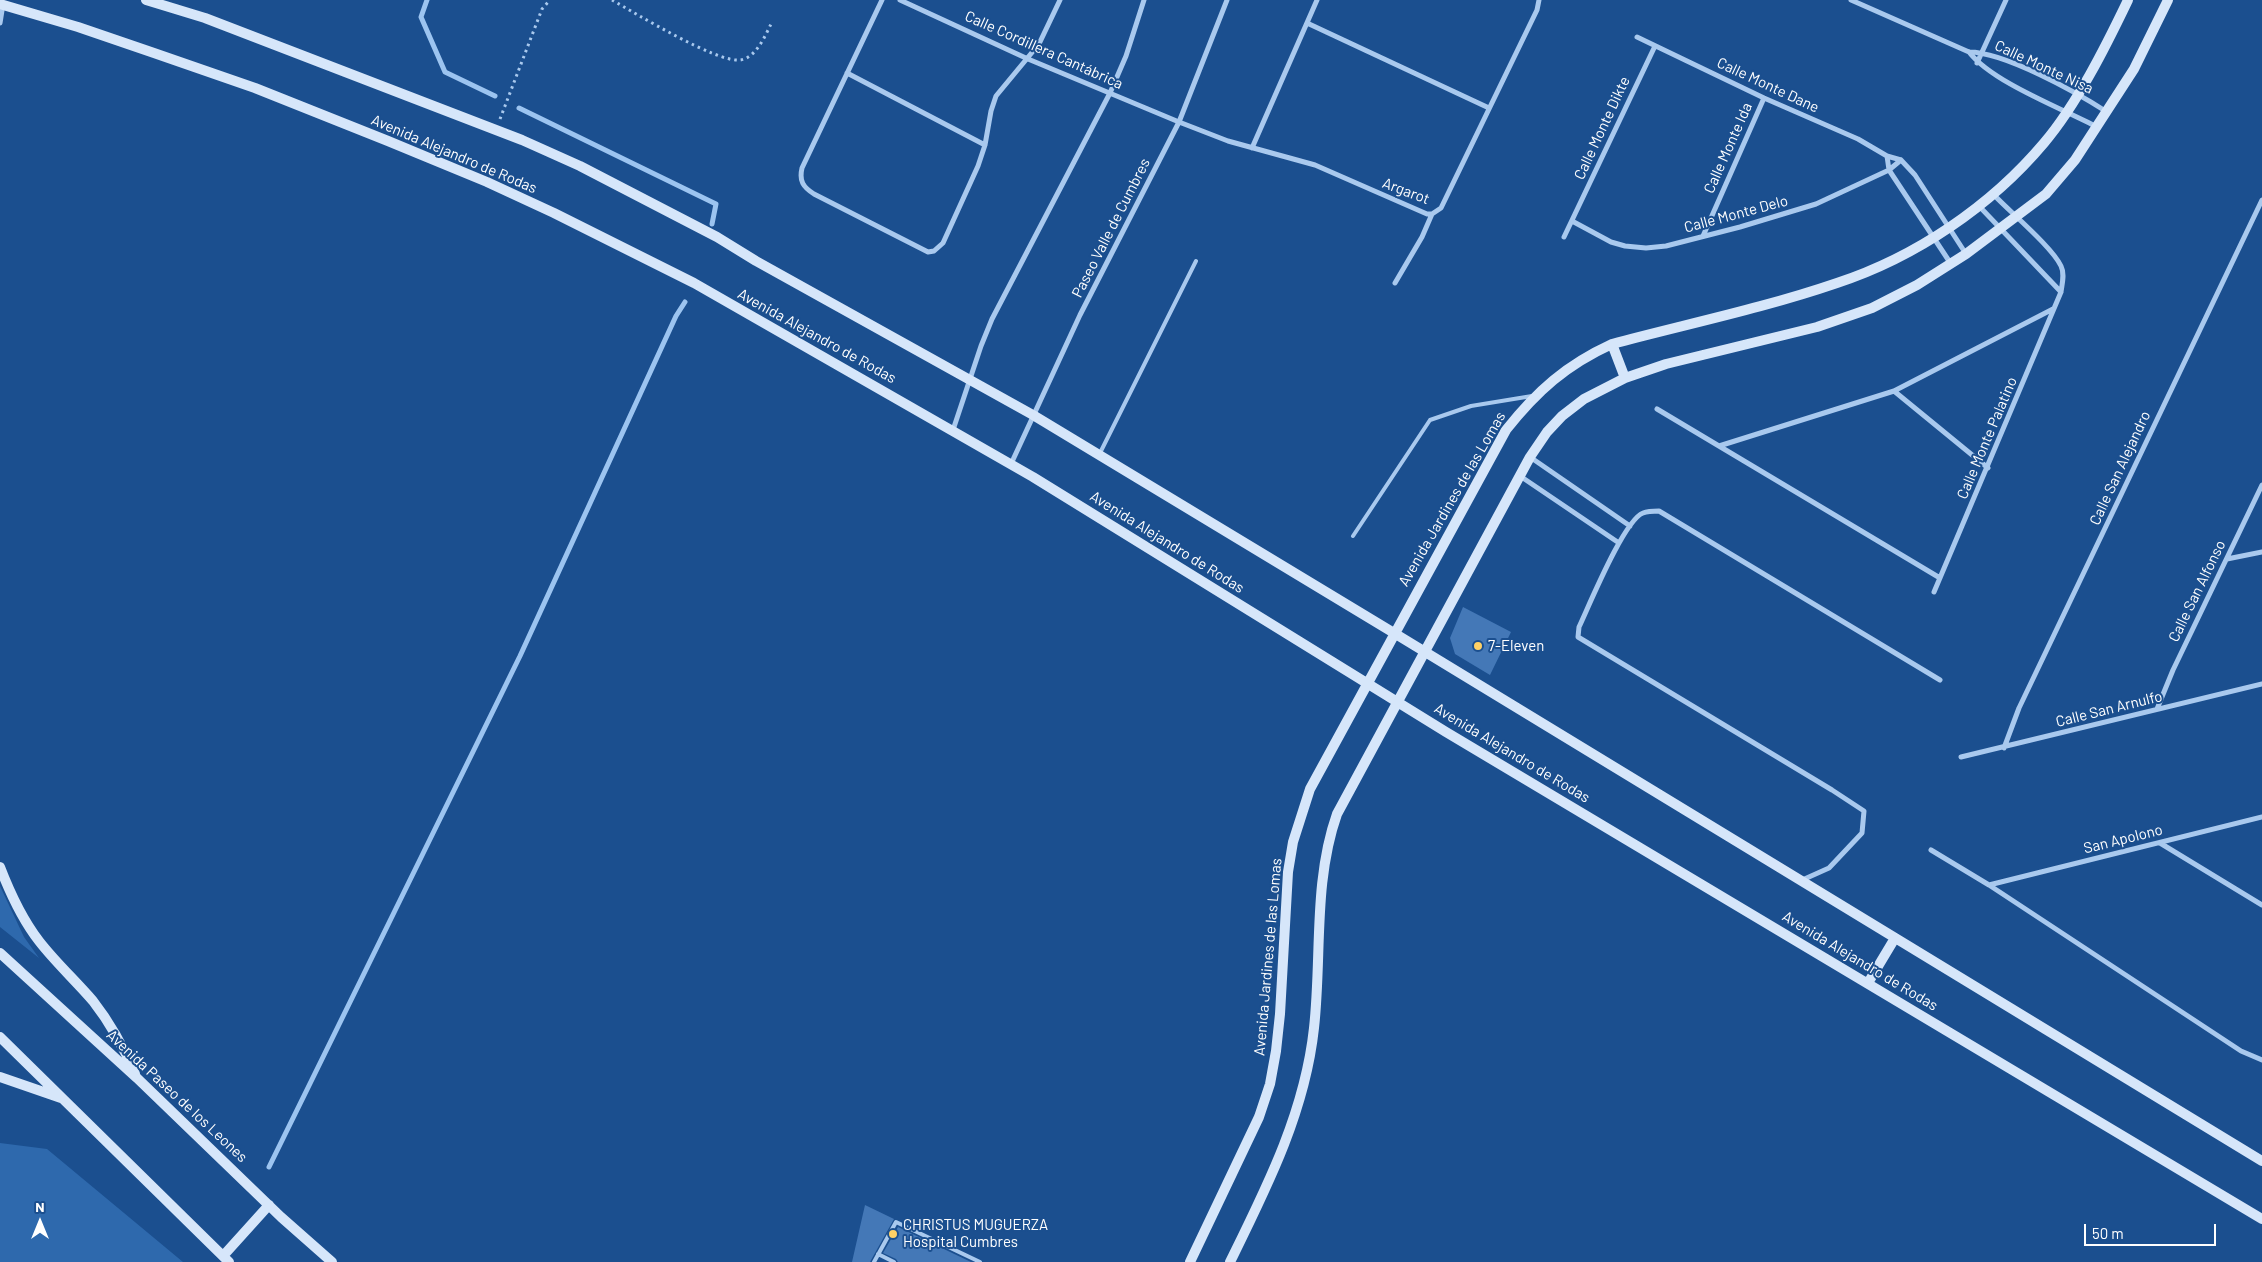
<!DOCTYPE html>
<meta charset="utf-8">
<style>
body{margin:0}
#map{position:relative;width:2262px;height:1262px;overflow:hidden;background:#1b4f8f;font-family:Barlow,sans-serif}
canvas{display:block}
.north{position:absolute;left:15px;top:1197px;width:50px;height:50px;-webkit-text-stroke:4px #1b4f8f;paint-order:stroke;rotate:0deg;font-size:14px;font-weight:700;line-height:20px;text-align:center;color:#fff}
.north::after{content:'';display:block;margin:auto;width:18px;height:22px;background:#fff;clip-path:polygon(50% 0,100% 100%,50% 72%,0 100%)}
.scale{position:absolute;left:2084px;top:1224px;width:132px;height:22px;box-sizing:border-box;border:2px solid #fff;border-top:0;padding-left:6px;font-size:15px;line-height:18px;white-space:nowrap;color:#fff;-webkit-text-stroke:4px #1b4f8f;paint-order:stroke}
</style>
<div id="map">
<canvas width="2262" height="1262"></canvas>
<div class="north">N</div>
<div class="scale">50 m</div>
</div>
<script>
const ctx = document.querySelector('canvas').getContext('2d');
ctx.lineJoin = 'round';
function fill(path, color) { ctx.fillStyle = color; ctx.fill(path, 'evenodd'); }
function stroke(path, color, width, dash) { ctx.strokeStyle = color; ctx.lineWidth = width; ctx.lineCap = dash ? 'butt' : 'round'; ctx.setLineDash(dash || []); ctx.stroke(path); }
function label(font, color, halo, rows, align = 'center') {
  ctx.font = font + ' Barlow,sans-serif'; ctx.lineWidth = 4; ctx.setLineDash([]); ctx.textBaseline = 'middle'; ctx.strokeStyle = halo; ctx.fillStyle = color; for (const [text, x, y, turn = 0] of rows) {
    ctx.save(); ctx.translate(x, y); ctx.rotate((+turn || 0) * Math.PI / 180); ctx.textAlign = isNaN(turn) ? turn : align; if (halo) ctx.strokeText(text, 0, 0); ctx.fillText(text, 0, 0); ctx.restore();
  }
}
const green = new Path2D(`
 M0,886L24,937L39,958L0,927Z
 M0,1143L47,1149L183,1262H0Z`);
const stream = new Path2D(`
 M427,0L421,17L445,72L495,96
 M519,108L716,204L712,224
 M269,1167L520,656L676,316L685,302`);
const building = new Path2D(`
 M1463,607L1511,632L1490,675L1455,654L1450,638Z
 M865,1205L894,1219L870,1262H852Z
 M898,1227L971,1262H898L896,1259L883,1253Z`);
const path = new Path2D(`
 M612,0C635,13 717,63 740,60C756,58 765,36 771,24
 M500,119L542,9L550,0`);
const lane = new Path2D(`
 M1100,453L1196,261
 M1353,536L1430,420L1471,406L1532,396
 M878,1254L894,1262
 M874,1262L896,1222L980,1262`);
const street = new Path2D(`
 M882,0L802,168C799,181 803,187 814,194L928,252L934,251L943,243L978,166L985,145L991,111L996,96L1039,44L1060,0
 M900,0L1028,59L1179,122L1228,141L1315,165L1427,214H1432L1441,208L1537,10L1539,0
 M1851,0L1969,52C2004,52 2076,92 2107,112
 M0,23L3,4
 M1307,23L1489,108
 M1637,37L1764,98L1858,139L1887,156L1901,160L1915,175L1966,254
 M1969,52C1992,82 2061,108 2097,127
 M1977,63L2006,0
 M847,73L985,145
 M1252,148L1317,0
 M1887,156L1889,170L1951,264
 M1979,206L2061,292
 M1572,221L1611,242L1625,246L1646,248L1666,246L1740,227L1816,204L1889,170L1901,160
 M1703,236L1764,98
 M1564,237L1655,46
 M1395,283L1422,237L1432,214
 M1894,391L1988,468
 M1657,409L1940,578
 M953,430L981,346L992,319L1110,93L1126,56L1144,0
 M1719,446L1894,391L2053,309
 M1530,457L1630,526
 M1011,464L1080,315L1179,122L1227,0
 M1520,476L1619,543
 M2227,559L2262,552
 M1934,592L2061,292C2062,284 2065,274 2061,266C2052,247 2010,212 1994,195
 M2157,709L2173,670L2262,485
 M2004,748L2019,708L2262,200
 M1961,757L2262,684
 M2160,843L2262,905
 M1931,850L1989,885L2241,1051L2262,1060
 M1800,881L1829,868L1862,833L1864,811L1832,790L1578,637L1579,627C1589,606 1624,520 1643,513C1648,511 1654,511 1659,511L1940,680
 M1989,885L2262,817`);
const secondary = new Path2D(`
 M146,0L205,18L522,140L580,166L717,237L756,261L1033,415L1394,633L2262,1161
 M0,4L78,27L154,53L255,88L388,141L487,182L554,213L694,283L1033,477L1446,732L2262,1219
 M1612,344L1625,378
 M0,867C10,893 22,919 39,941C56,963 76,981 93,1001C111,1024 124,1048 135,1074
 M0,953L137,1078L281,1217L332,1262
 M1868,983L1895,938
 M0,1037L229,1262
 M0,1077L61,1098
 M223,1256L269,1205
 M1190,1262L1259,1117L1270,1084L1276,1051L1280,1014L1288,872L1293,842L1310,789L1506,430C1537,391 1566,365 1612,344C1687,324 1764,308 1837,283C1916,257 1991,206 2044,143C2077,104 2106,46 2128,0
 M1230,1262C1267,1187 1305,1112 1314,1028C1322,956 1313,882 1337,814L1530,457L1547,432L1562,416L1584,399L1625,378L1666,364L1817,327L1872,308L1917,285L1966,254L2046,194L2075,160L2134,69L2168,0`);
const markers = [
 [1478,646,5,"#ffd166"],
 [893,1234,5,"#ffd166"]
];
const streetNames = [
 ["Calle Cordillera Cantábrica",1044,50,24],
 ["Calle Monte Nisa",2044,67,25],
 ["Calle Monte Dane",1768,85,25],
 ["Calle Monte Dikte",1602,128,-65],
 ["Calle Monte Ida",1728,148,-66],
 ["Avenida Alejandro de Rodas",454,154,23],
 ["Argarot",1406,191,21],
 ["Calle Monte Delo",1736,214,-15],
 ["Paseo Valle de Cumbres",1111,228,-63],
 ["Avenida Alejandro de Rodas",817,336,29],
 ["Calle Monte Palatino",1987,438,-67],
 ["Calle San Alejandro",2120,468,-65],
 ["Avenida Jardines de las Lomas",1452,499,-60],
 ["Avenida Alejandro de Rodas",1167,542,32],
 ["Calle San Alfonso",2197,591,-64],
 ["Calle San Arnulfo",2109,709,-14],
 ["Avenida Alejandro de Rodas",1512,753,31],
 ["San Apolono",2123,839,-14],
 ["Avenida Jardines de las Lomas",1268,957,-85],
 ["Avenida Alejandro de Rodas",1860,961,31],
 ["Avenida Paseo de los Leones",177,1096,43]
];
const poiNames = [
 ["7-Eleven",1488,646],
 ["CHRISTUS MUGUERZA",903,1225],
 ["Hospital Cumbres",903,1242]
];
fill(green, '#2e69ad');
stroke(stream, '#9cc4f0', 5);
fill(building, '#4478b7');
stroke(path, '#a9c9ee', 3, [2.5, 4]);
stroke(lane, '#a9c9ee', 4);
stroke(street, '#a9c9ee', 5);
stroke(secondary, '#d6e6fa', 10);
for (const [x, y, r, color] of markers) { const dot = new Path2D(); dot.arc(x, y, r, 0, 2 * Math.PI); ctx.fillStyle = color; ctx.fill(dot); stroke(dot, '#1b4f8f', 2); }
label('15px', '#fff', '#1b4f8f', streetNames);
label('15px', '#fff', '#1b4f8f', poiNames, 'left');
</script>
